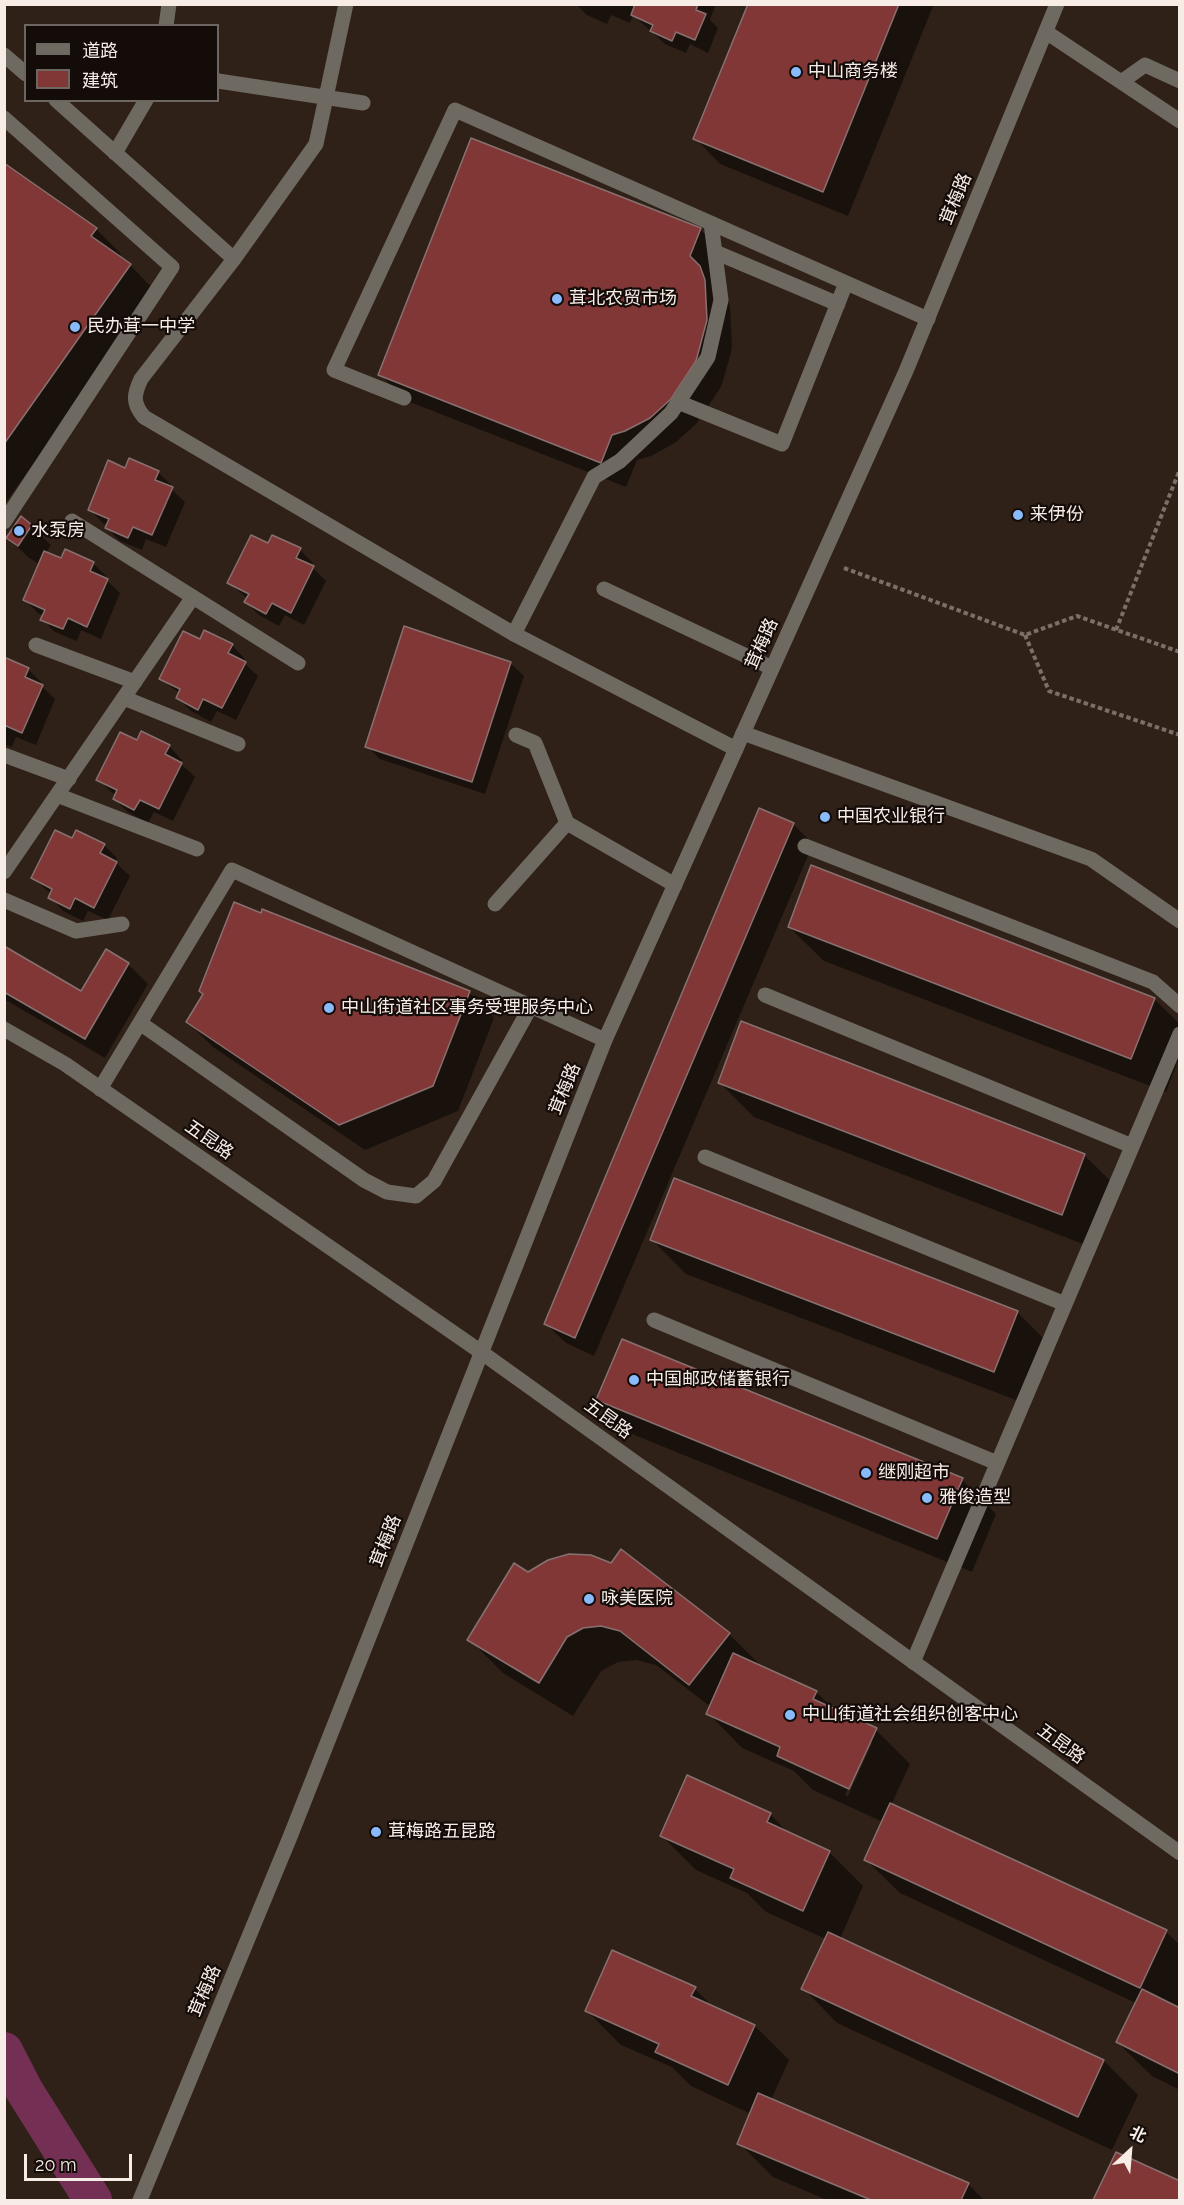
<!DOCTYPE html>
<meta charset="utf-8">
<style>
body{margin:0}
#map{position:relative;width:1184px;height:2205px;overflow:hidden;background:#302118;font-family:Raleway,"Noto Sans SC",sans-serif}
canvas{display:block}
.frame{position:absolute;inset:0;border:6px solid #f7ece6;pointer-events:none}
.legend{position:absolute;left:24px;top:24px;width:195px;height:78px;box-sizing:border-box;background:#130c08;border:2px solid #6e6661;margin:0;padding:8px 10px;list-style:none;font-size:18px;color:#f7ece6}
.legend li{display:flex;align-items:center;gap:12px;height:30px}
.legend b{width:30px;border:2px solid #6e6661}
.north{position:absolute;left:1100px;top:2121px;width:60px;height:60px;-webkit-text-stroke:4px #130c08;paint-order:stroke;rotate:26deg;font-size:16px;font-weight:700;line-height:24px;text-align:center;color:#f7ece6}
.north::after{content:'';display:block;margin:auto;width:21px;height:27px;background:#f7ece6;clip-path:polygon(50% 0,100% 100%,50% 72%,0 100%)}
.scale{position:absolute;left:24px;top:2154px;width:108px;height:27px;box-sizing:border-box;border:3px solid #f7ece6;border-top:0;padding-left:8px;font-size:18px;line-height:21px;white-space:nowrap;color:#f7ece6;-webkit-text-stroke:4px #130c08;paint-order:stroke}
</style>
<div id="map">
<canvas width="1184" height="2205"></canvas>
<div class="frame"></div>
<ul class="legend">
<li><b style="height:8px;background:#6e6a62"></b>道路</li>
<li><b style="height:16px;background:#823737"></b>建筑</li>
</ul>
<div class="north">北</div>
<div class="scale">20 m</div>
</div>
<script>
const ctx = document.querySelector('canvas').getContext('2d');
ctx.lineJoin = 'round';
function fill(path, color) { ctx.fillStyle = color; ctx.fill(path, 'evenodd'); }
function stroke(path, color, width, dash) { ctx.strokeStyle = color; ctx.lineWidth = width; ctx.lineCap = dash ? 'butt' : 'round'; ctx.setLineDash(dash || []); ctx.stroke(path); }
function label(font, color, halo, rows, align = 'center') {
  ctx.font = font + ' Raleway,"Noto Sans SC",sans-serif'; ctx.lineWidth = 4.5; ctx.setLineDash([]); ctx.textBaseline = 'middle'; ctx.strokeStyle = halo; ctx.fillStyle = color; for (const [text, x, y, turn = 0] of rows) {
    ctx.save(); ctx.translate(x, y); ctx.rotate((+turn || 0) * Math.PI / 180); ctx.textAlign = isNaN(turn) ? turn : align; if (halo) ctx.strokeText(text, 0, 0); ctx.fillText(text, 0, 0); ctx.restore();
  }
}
const shadow = new Path2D(`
 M576,4H716L710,20L718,28L708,53L690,44L686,53L665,44L633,15L630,23L611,15L607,24L587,15Z
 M750,4H934L848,216L720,164L695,138Z
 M4,165L96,229L121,254L119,257L130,265L155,291L4,505Z
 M700,229L725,255L715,282L725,293L730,306L732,347L729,360L721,387L696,424L675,443L651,456L637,460L626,487L405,400L380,374Z
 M126,470L158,472L171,485L170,488L185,502L166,547L146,539L142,550L120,541L107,528L108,525L103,523L89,509Z
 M31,526L51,545L45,554L62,560L93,563L106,576L105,579L120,593L101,639L81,630L77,641L55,632L42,619L44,616L38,613L25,600L40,565L28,557L8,538Z
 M268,545L300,550L313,563L311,566L326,581L304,625L285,615L279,626L259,615L246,602L248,599L229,583Z
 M201,641L232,645L245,659L243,662L258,676L236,720L217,711L211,722L191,711L178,698L180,694L161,679Z
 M4,659L28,669L41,682L40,685L55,699L36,745L16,737L12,747L4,744Z
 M510,663L524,676L485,794L380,759L367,746Z
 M138,742L169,746L182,760L180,763L195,777L173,821L154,812L148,823L128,812L114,799L116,795L111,792L98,779Z
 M793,824L813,844L594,1356L566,1343L546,1324Z
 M72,840L104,845L117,858L115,862L130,876L108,920L88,911L83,921L63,911L50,897L51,894L33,878Z
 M789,927L1154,999L1180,1024V1056L1166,1092L824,961Z
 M4,948L82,993L107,951L128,964L148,984L105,1058L4,999Z
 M469,992L494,1018L458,1111L365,1150L213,1047L188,1022L205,995Z
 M720,1083L1084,1155L1119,1189L1096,1249L754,1117Z
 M652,1240L1017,1312L1051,1346L1029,1405L686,1274Z
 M598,1400L962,1480L996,1514L972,1572L632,1434Z
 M528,1574L729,1634L763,1668L816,1692L836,1711L876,1730L910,1764L891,1805L1166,1932L1180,1945V2090L1152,2076L1117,2042L1136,2003L900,1893L865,1859L883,1822L813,1790L794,1771L742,1748L708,1713L711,1707L656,1665L636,1660L618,1662L601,1671L573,1716L503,1673L469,1639ZM869,1743H872L848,1796L845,1795Z
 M770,1814L789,1834L829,1852L863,1886L840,1939L1104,2061L1138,2095L1112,2150L837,2023L803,1988L826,1939L766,1912L747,1893L696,1870L662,1836Z
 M695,1989L715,2009L755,2026L789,2060L771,2100L968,2184L984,2200H827L773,2177L739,2143L751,2114L691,2086L672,2067L621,2045L587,2011Z
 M1117,2154L1180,2183V2200H1095Z`);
const canal = new Path2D(`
 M4,2051L24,2090L93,2200`);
const building = new Path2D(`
 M635,4H698L696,10L706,14L695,40L676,32L672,41L650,31L653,25L631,15Z
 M748,4H899L823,192L693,139Z
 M471,138L701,228L690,256L700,266L705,280L707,320L696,361L671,399L650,418L625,431L612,435L601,463L378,375Z
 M4,163L97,228L91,236L131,264L4,444Z
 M129,458L159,471L155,480L173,487L152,535L133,527L128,538L105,528L109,519L88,510L108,460L125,468Z
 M21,516L32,525L18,546L6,538Z
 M251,535L268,543L272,535L301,548L296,558L314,566L291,613L272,603L266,614L244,602L249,594L227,583Z
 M65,549L94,562L90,571L108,579L87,627L68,618L63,629L40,620L45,610L23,600L44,551L61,558Z
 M404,626L511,662L472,782L365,747Z
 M204,630L233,644L228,653L246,662L222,708L203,699L198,710L176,698L180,689L159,679L183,631L200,639Z
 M4,657L29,668L25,677L43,685L22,733L4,725Z
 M141,731L170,745L165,754L182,763L159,809L140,800L134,810L113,799L117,790L96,780L120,732L137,740Z
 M759,808L794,823L575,1338L544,1324Z
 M55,830L72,838L76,830L105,844L100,853L117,862L94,908L75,898L70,909L48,898L52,889L31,878Z
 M811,865L1155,998L1131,1059L788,927Z
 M234,902L261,913L262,909L470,991L433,1086L339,1125L186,1022L203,994L199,991Z
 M4,946L81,991L106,949L129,963L85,1039L4,992Z
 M741,1021L1085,1154L1062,1215L718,1083Z
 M674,1178L1018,1311L994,1372L650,1240Z
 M622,1339L963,1478L937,1539L596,1400Z
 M621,1549L730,1633L689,1685L620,1631L601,1626L583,1628L567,1637L539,1683L467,1640L514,1563L528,1572L548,1560L569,1554L591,1555L611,1563Z
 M733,1653L817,1691L813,1699L877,1728L849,1789L777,1756L780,1747L706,1714Z
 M687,1775L771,1813L767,1822L830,1851L803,1911L730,1878L734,1869L660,1836Z
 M890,1803L1167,1930L1140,1988L864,1860Z
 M828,1932L1104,2060L1078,2117L801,1989Z
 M612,1950L696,1987L691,1996L755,2025L728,2085L655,2052L659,2044L585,2011Z
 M1142,1989L1180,2008V2074L1116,2042Z
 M758,2093L969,2183L961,2200H871L737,2144Z
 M1116,2152L1180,2181V2200H1093Z`);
const path = new Path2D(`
 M844,568L1025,635L1077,616L1180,652
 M1116,630L1180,469
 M1025,635L1049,691L1180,735`);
const service = new Path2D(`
 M1046,32L1180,121
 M1121,82L1145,65L1180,81
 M4,118L172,267L4,522
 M711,223L721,300L708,357L671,413L620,461L594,477L514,634L736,749
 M715,252L838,304
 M404,398L334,370L455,110L928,319
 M678,402L782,444L846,283
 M604,589L772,668
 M743,733L1091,859L1180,921
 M516,735L535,743L567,823L675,885
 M495,904L567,823
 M140,1023L364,1180L387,1192L416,1196L434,1181L531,1006
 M100,1089L232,870L605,1040`);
const minor = new Path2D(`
 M346,4L316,144L234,259L141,379C134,394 132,403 144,417L514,634
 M166,26L169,4
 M4,55L26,74
 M218,81L363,103
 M56,100L234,259
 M115,153L146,100
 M72,521L298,663
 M36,645L135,682
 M124,698L238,744
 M4,755L69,779
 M57,795L197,849
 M805,846L1153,982L1180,1006
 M4,872L193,597
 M4,900L76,931L122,924
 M765,995L1132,1146
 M705,1157L1065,1304
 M654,1320L997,1463
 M913,1662L1180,1034`);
const tertiary = new Path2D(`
 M4,1029L65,1064L481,1352L1180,1853
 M140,2200L290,1837L605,1040L906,371L1057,4`);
const markers = [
 [796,72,6,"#89bafc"],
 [557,299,6,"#89bafc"],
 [75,327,6,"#89bafc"],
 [1018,515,6,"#89bafc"],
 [19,531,6,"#89bafc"],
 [825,817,6,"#89bafc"],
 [329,1008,6,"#89bafc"],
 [634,1380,6,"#89bafc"],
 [866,1473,6,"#89bafc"],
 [927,1498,6,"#89bafc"],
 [589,1599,6,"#89bafc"],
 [790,1715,6,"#89bafc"],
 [376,1832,6,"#89bafc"]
];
const poiNames = [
 ["中山商务楼",808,72],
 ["茸北农贸市场",569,299],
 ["民办茸一中学",87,327],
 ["来伊份",1030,515],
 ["水泵房",31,531],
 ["中国农业银行",837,817],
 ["中山街道社区事务受理服务中心",341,1008],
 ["中国邮政储蓄银行",646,1380],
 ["继刚超市",878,1473],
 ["雅俊造型",939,1498],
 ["咏美医院",601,1599],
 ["中山街道社会组织创客中心",802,1715],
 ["茸梅路五昆路",388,1832]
];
const streetNames = [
 ["茸梅路",956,199,-68],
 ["茸梅路",762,644,-66],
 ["茸梅路",565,1089,-68],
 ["五昆路",209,1140,35],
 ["五昆路",608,1419,36],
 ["茸梅路",386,1541,-69],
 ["五昆路",1061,1744,36],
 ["茸梅路",205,1991,-67]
];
fill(shadow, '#0007');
stroke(canal, '#743054', 38);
fill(building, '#823737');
stroke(building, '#877170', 1.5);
stroke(path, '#7c6f67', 4, [4.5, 3]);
stroke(service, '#6e6a62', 15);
stroke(minor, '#6e6a62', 15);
stroke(tertiary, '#6e6a62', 15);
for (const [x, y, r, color] of markers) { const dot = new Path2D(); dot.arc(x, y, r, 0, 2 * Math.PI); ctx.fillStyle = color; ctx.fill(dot); stroke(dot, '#130c08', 2); }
label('18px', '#f7ece6', '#130c08', poiNames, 'left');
label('18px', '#f7ece6', '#130c08', streetNames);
</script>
